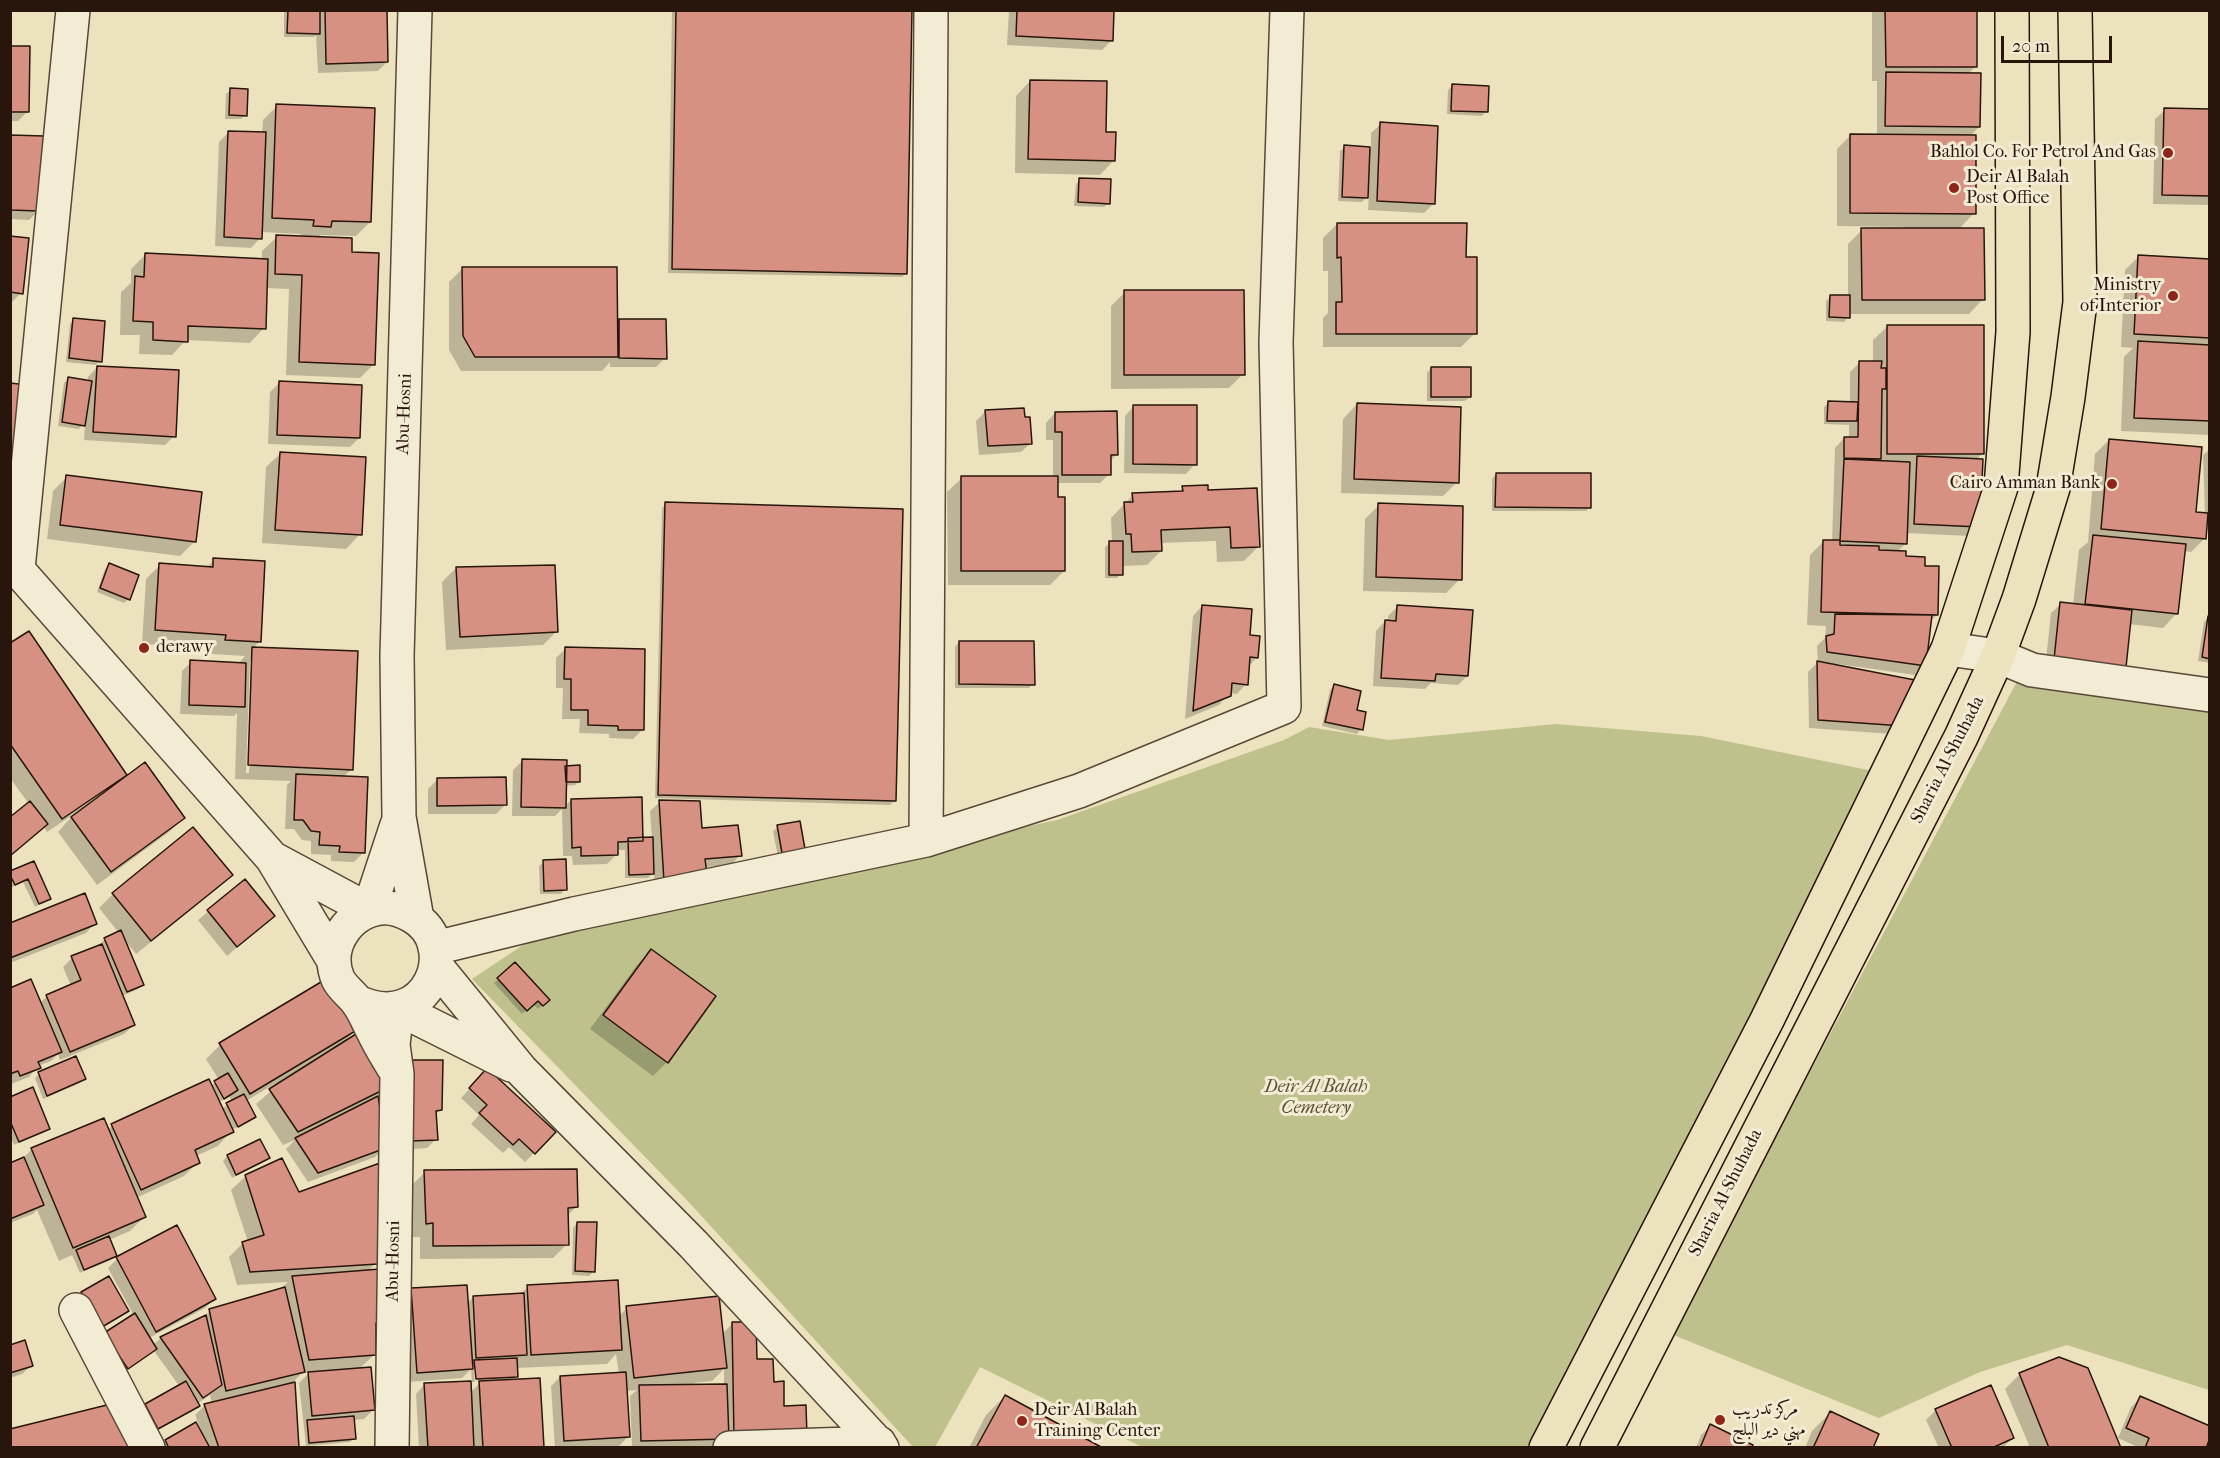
<!DOCTYPE html>
<meta charset="utf-8">
<style>
body{margin:0}
#map{position:relative;width:2220px;height:1458px;overflow:hidden;background:#ede2be;font-family:"IM FELL French Canon",serif}
canvas{display:block}
.frame{position:absolute;inset:0;border:12px solid #28150b;pointer-events:none}
.scale{position:absolute;left:2001px;top:36px;width:111px;height:27px;box-sizing:border-box;border:3px solid #28150b;border-top:0;padding-left:8px;font-size:18px;line-height:21px;white-space:nowrap;color:#28150b;-webkit-text-stroke:4px #f3ecd5;paint-order:stroke}
</style>
<div id="map">
<canvas width="2220" height="1458"></canvas>
<div class="frame"></div>
<div class="scale">20 m</div>
</div>
<script>
const ctx = document.querySelector('canvas').getContext('2d');
ctx.lineJoin = 'round';
function fill(path, color) { ctx.fillStyle = color; ctx.fill(path, 'evenodd'); }
function stroke(path, color, width, dash) { ctx.strokeStyle = color; ctx.lineWidth = width; ctx.lineCap = dash ? 'butt' : 'round'; ctx.setLineDash(dash || []); ctx.stroke(path); }
function label(font, color, halo, rows, align = 'center') {
  ctx.font = font + ' "IM FELL French Canon",Amiri,serif'; ctx.lineWidth = 6; ctx.setLineDash([]); ctx.textBaseline = 'middle'; ctx.strokeStyle = halo; ctx.fillStyle = color; for (const [text, x, y, turn = 0] of rows) {
    ctx.save(); ctx.translate(x, y); ctx.rotate((+turn || 0) * Math.PI / 180); ctx.textAlign = isNaN(turn) ? turn : align; if (halo) ctx.strokeText(text, 0, 0); ctx.fillText(text, 0, 0); ctx.restore();
  }
}
const green = new Path2D(`
 M2022,672L2209,698V1390L2067,1345L1980,1372L1879,1418L1671,1334Z
 M1556,724L1701,736L1878,772L1529,1447H1142L980,1367L935,1447H913L684,1197L472,979L547,929L1057,820L1284,740L1309,727L1389,740Z`);
const shadow = new Path2D(`
 M284,10H385L387,62L378,71L318,73L316,35L314,37H284Z
 M672,10H910L906,273L902,277L668,273Z
 M1009,10H1113L1111,41L1102,50L1007,45Z
 M1872,10H1976V66L1968,74L1979,127L1969,137L1974,213L1958,230L1983,299L1969,314H1848V317L1844,322L1826,321V301L1830,297H1848V244L1862,230H1904V227L1837,226V149L1851,135H1877V81H1872Z
 M10,47L27,112L18,121H10Z
 M1030,81L1105,133L1114,160L1100,175L1015,173L1016,96Z
 M1452,86L1486,111L1482,116L1447,114L1448,90Z
 M231,90L245,115L241,119H225L226,94Z
 M277,106L370,222L356,236L321,235L318,238L351,253L374,364L360,378L286,375L289,289L266,288L264,328L250,343L186,340L172,355L139,354L140,335H120L121,292L131,283V269L145,255L262,260V251L277,237H300L301,234L261,232L260,238L251,248L215,246L219,142L229,132L262,134L263,120Z
 M2165,110L2210,111V205L2153,204L2155,119Z
 M1381,124L1433,204L1424,213L1368,210L1369,195L1362,202L1338,201L1340,151L1345,147L1371,149V133Z
 M10,136L38,211L29,220L10,219Z
 M1080,180L1109,203L1104,207L1074,206L1076,184Z
 M1337,224L1475,333L1461,347H1323V318L1328,313V271H1323V238Z
 M10,237L21,293L12,302H10Z
 M2139,256L2210,261V435L2121,431L2124,357L2133,348L2121,347L2125,270Z
 M463,268L616,324L620,320L665,358L656,367H610V362L602,371H461L449,350V282Z
 M1125,292L1243,374L1229,388L1111,389V306Z
 M74,320L100,361L96,365L66,362L70,324Z
 M1888,326L1983,453L1976,460L1978,527L1969,536L1906,533V543L1897,552L1923,567L1937,615L1929,622L1924,666L1915,675L1838,664V667L1918,682L1892,734L1809,728L1808,672L1818,662L1817,646L1825,638L1826,626L1807,625L1810,555L1824,541L1832,542L1835,448L1844,438H1849V425L1824,424V407L1829,402L1850,403V372L1860,362L1873,363V340Z
 M97,367L174,436L165,445L84,440L85,423L79,429L58,426L64,383L69,379L88,382V377Z
 M1431,368L1470,397L1465,401H1427V373Z
 M280,382L359,438L350,447L268,444L270,392Z
 M1357,404L1457,482L1443,496L1341,493L1343,419Z
 M1134,406L1195,464L1186,474L1124,473L1125,416Z
 M985,412L1031,443L1021,452L979,455L976,421Z
 M1055,413L1116,455L1109,462V474L1100,483H1057L1064,571L1050,585H948L947,492L962,478H1053V440H1046V423Z
 M2109,440L2195,513L2205,514L2203,455L2210,449V530H2205V538L2191,552L2183,551L2177,613L2163,628L2129,624L2044,678L2051,613L2061,604L2073,605L2079,550L2088,542L2095,454Z
 M281,453L360,534L346,549L262,543L266,467Z
 M1496,474L1590,507L1586,511H1492V479Z
 M67,477L195,541L180,556L47,539L53,491Z
 M1183,487L1206,491L1258,547L1244,561L1217,562L1216,541L1160,543L1161,551L1147,565L1121,566V574L1117,578H1105V547L1112,542L1111,518L1133,495L1178,493Z
 M666,504L894,801L890,805L655,798L662,508Z
 M1379,505L1460,579L1446,593L1363,591L1365,519Z
 M214,560L259,642L253,648L352,769L343,777L364,852L354,862L331,861V855L311,854V841L302,840L294,829H285L287,785L291,781L235,779L237,713L234,716L180,714L182,671L191,662L238,664L245,656L212,654V648L142,644L146,579L160,565L206,568ZM250,661H253L249,773H246Z
 M110,565L129,599L124,603L97,592L105,569Z
 M456,568L557,631L543,645L446,650L442,582Z
 M1202,606L1248,636L1257,657L1248,667L1246,684L1237,694L1229,693L1219,705L1185,719L1193,616Z
 M1398,606L1467,676L1458,685L1431,683L1425,689L1373,686L1376,631L1385,621L1388,622V616Z
 M2208,618H2210V663L2198,661L2204,622Z
 M28,633L127,777L183,818L169,832L97,885L58,832L74,814L47,832L44,827L10,855L29,804L10,778V645Z
 M959,642L1033,684L1029,688H955V647Z
 M566,648L643,729L633,739L609,738V734L579,733L580,719H562L563,688H556V658Z
 M1334,686L1355,711L1361,729L1357,734L1322,726L1330,690Z
 M522,761L565,767L579,781L575,785L565,786L564,807L571,800L641,839H652L650,811L660,802L740,855L731,865L705,867L655,890L654,872L648,878H625V850H616V855L607,864L573,865L572,856H563L562,809L555,816H512L513,770Z
 M438,779L505,805L496,814H428V789Z
 M778,827L804,849L778,857L773,831Z
 M193,829L231,875L217,889L136,954L123,938L142,985L138,989L122,996L134,1025L124,1034L60,1060L58,1054L51,1061L38,1066L29,1077L11,1084L10,989L40,1003L47,996L71,986L63,967L72,958L101,946V943L105,939L119,933L99,908L113,894Z
 M544,862L565,889L561,894H540L539,866Z
 M33,863L50,898L35,907L23,882L10,888V873Z
 M245,881L273,916L227,956L198,920Z
 M95,923L86,933L10,963V924Z
 M651,951L667,1062L653,1076L590,1029L637,965Z
 M515,964L548,1000L538,1009L533,1004L522,1014L494,983Z
 M355,1030L343,1043L391,1084L377,1099L385,1147L375,1157L308,1182L286,1149L295,1140L283,1145L256,1104L277,1086L276,1083L246,1101L254,1117L232,1130L218,1146L196,1156L198,1162L184,1176L136,1198L144,1217L130,1231L109,1240L115,1256L111,1260L80,1273L72,1255L59,1261L37,1210L33,1214L10,1223V1165L21,1160L32,1149L108,1130L112,1126L211,1086L219,1080L206,1059L220,1045ZM229,1096L232,1101L222,1109L219,1102Z
 M487,1070L534,1153L525,1162L509,1147L503,1153L471,1124L479,1115L461,1098Z
 M400,1071L441,1109L434,1116L436,1139L427,1148L400,1150Z
 M39,1074L84,1079L80,1083L43,1099L35,1078Z
 M10,1098L48,1128L44,1132L14,1145L10,1135Z
 M259,1141L268,1158L264,1162L232,1178L223,1161L227,1156Z
 M425,1172L576,1207L567,1216V1244L553,1258L420,1259V1237H412L411,1186Z
 M246,1176L298,1194L376,1263L368,1271L382,1322L374,1329L375,1354L359,1369L373,1410L364,1419L353,1420L354,1438L350,1442L306,1446L299,1383L309,1373H302L293,1382L298,1448H160L166,1441L201,1430L195,1415L204,1406L212,1404L210,1395L197,1404L198,1405L194,1410L154,1432L141,1409L180,1387L154,1351L123,1372L101,1338L134,1316L108,1268L117,1259L214,1299L205,1308L149,1338L153,1345L161,1338L204,1317L210,1311L280,1289L288,1282L237,1285L229,1257L243,1243L248,1242L231,1190Z
 M577,1223L594,1271L589,1276L572,1275L573,1228Z
 M528,1287L619,1316L627,1308L722,1334L732,1324L772,1384L782,1383L718,1447L632,1448L630,1396L637,1390L625,1391L628,1437L619,1446L555,1448L551,1386L560,1377L619,1374L616,1354L607,1364L516,1368V1376L511,1381L543,1446L541,1448H419L416,1394L425,1384L470,1393L481,1382H478L476,1366H473L475,1382H472L471,1369L462,1378L408,1382L403,1299L412,1290L467,1304L473,1297L520,1294ZM724,1369V1385L694,1386V1383L712,1381Z
 M10,1347L32,1365L22,1374L10,1378Z
 M2059,1358L2119,1448H2023L2029,1445L2005,1389L2019,1375Z
 M1005,1396L1100,1448H969L986,1415Z
 M2140,1398L2210,1428V1448H2140L2118,1438L2131,1407Z
 M1936,1410L2013,1438L2002,1448H1996L2004,1444V1441L1989,1448H1939L1926,1420Z
 M1831,1412L1871,1448H1805L1812,1431Z
 M1711,1426L1750,1448H1696L1701,1435Z`);
const building = new Path2D(`
 M288,10H320V34L287,33Z
 M325,10H387L388,62L326,64Z
 M676,10H912L907,274L672,269Z
 M1017,10H1114L1113,41L1016,36Z
 M1885,10H1977V67H1886Z
 M10,46H30L29,112H10Z
 M1886,72L1981,73L1980,127L1885,126Z
 M1030,80L1107,81L1106,132H1116L1115,161L1028,159Z
 M1452,84L1489,86L1488,112L1451,111Z
 M230,88L248,89L247,116L229,115Z
 M276,104L375,108L371,222L332,221L331,227L313,226L314,220L272,218Z
 M2164,108L2210,109V196L2162,195Z
 M1380,122L1438,126L1435,204L1377,201Z
 M228,131L266,132L262,239L224,237Z
 M1850,134L1976,135V214L1850,213Z
 M10,135L44,136L39,211L10,210Z
 M1344,145L1370,147L1368,198L1342,197Z
 M1079,178L1111,179L1110,204L1078,202Z
 M1337,223H1467L1466,257H1477V334H1336V302H1342L1341,257L1337,258Z
 M1861,228H1984L1985,300H1862Z
 M276,235L352,238V252L379,253L375,365L299,362L302,275L275,274Z
 M10,236L29,238L23,294L10,292Z
 M145,253L268,259L266,329L188,326V342L153,340V322L133,321L135,276L144,277Z
 M2138,255L2210,259V338L2134,334Z
 M462,267H617L618,357H475L463,336Z
 M1124,290H1244L1245,375H1124Z
 M1830,295H1850V318L1829,317Z
 M73,318L105,321L102,362L69,358Z
 M619,319H666L667,359L619,358Z
 M1887,325H1984V454H1887Z
 M2138,341L2210,345V421L2134,418Z
 M1859,361H1882L1881,368H1886V389H1882L1881,459L1844,458V437H1858Z
 M97,366L179,370L176,437L93,432Z
 M1431,367H1471V397H1431Z
 M68,377L92,381L85,426L62,422Z
 M279,381L362,385L360,438L277,435Z
 M10,383L28,385L10,489Z
 M1828,401L1858,402L1857,421H1827Z
 M1357,403L1461,407L1459,483L1354,479Z
 M1133,405H1197V465L1133,464Z
 M1024,408L1025,417H1030L1032,444L988,446L985,410Z
 M1117,411L1118,455H1111V475H1062V432H1055V412Z
 M2109,439L2202,447L2196,512L2208,513L2206,539L2101,529Z
 M280,452L366,457L362,535L275,530Z
 M1917,456L1983,459L1980,527L1914,524Z
 M1844,459L1910,462L1907,544L1840,541Z
 M1496,473H1591V508L1495,507Z
 M66,475L202,492L196,542L60,525Z
 M961,476H1058V497H1065V571H961Z
 M1208,485V490L1257,488L1260,547L1231,548L1230,527L1161,530L1162,551L1132,552L1131,534H1126L1124,502H1133L1132,493L1183,491L1182,486Z
 M665,502L903,509L896,801L658,795Z
 M1378,503L1463,506L1462,580L1376,577Z
 M2093,535L2186,544L2178,614L2085,604Z
 M1823,540H1840V545L1879,546V550L1906,551V556L1925,557V566H1939L1938,615L1821,612Z
 M1109,541H1123V575H1109Z
 M213,558L265,561L261,642L225,640L226,635L155,630L159,563L213,567Z
 M109,563L139,575L130,600L100,588Z
 M555,565L558,632L460,637L456,567Z
 M2060,602L2132,610L2125,677L2053,669Z
 M1202,605L1252,609L1250,635L1260,636L1258,658L1250,657L1248,685L1232,683L1231,696L1193,711Z
 M1397,605L1473,610L1468,676L1436,674L1435,681L1381,678L1385,620L1396,621Z
 M1835,614L1932,615L1926,666L1827,652L1826,636L1834,634Z
 M2208,616H2210V659L2202,657Z
 M29,631L127,775L62,819L10,744V643Z
 M959,641H1034L1035,685L959,684Z
 M252,647L358,651L353,770L248,765Z
 M565,647L645,649L644,730H618V726L588,725V710H571V679H564Z
 M190,660L246,663L245,707L189,705Z
 M1817,661L1920,681L1903,726L1818,720Z
 M1334,684L1361,691L1357,710L1366,712L1363,730L1325,722Z
 M522,759L567,760L566,808L521,807Z
 M145,762L185,818L111,872L71,817Z
 M580,765V782H566L565,766Z
 M296,774L368,777L365,853L339,852L340,846L319,845L320,832L311,831L303,820H294Z
 M506,777L507,805L437,806V778Z
 M642,797L643,841L618,842V855L581,856V847L572,848L571,799Z
 M659,800L700,801L702,828L738,825L742,856L705,859L707,874L664,882Z
 M30,801L48,824L10,856V817Z
 M800,821L805,849L782,853L777,825Z
 M193,827L233,875L151,941L112,893Z
 M653,837L654,874L629,875L628,838Z
 M566,859L567,890L544,891L543,860Z
 M34,861L51,899L39,904L28,879L15,885L10,875V871Z
 M245,879L275,916L237,947L207,910Z
 M85,893L97,924L10,958V923Z
 M121,930L144,985L127,992L104,938Z
 M102,944L135,1025L70,1052L46,995L81,980L71,956Z
 M651,949L716,996L668,1063L603,1015Z
 M515,962L550,1000L543,1006L538,1001L527,1011L497,978Z
 M31,979L62,1052L38,1062L41,1068L20,1076L18,1071L10,1074V988Z
 M326,979L357,1030L250,1094L219,1043Z
 M367,1027L393,1085L298,1132L269,1089Z
 M76,1056L86,1079L47,1096L38,1072Z
 M409,1060H443L442,1110L436,1111L438,1140L409,1141Z
 M487,1068L556,1132L535,1154L519,1139L513,1145L479,1113L487,1105L469,1088Z
 M228,1073L238,1090L224,1099L214,1081Z
 M209,1079L234,1132L195,1150L200,1163L141,1190L111,1124Z
 M33,1087L50,1129L19,1142L10,1121V1097Z
 M244,1094L256,1117L238,1127L226,1103Z
 M378,1096L386,1148L318,1173L295,1138Z
 M104,1118L146,1217L73,1248L31,1148Z
 M260,1139L270,1158L236,1175L227,1155Z
 M24,1157L44,1205L10,1219V1163Z
 M282,1158L299,1192L380,1163L378,1264L250,1272L242,1242L264,1235L245,1175Z
 M577,1169L578,1207L568,1208L569,1245L433,1246V1223L426,1224L424,1170Z
 M577,1222H597L595,1272L575,1271Z
 M177,1225L216,1299L156,1332L116,1257Z
 M109,1236L117,1256L84,1270L76,1250Z
 M380,1269L383,1322L376,1323V1355L309,1360L292,1276Z
 M109,1276L129,1311L102,1327L81,1292Z
 M618,1280L622,1350L531,1355L527,1285Z
 M467,1285L473,1369L417,1373L411,1288Z
 M285,1287L305,1372L226,1391L209,1309Z
 M524,1293L527,1355L476,1358L473,1296Z
 M719,1296L727,1368L634,1378L626,1306Z
 M135,1313L157,1349L128,1369L104,1333Z
 M206,1315L222,1385L203,1398L160,1337Z
 M732,1322H756L757,1359H773L774,1382L784,1381V1406L806,1405L807,1437L734,1438Z
 M25,1340L33,1366L10,1373V1345Z
 M2059,1357L2088,1368L2121,1448H2049L2019,1373Z
 M517,1358L518,1377L476,1379L474,1360Z
 M371,1367L375,1410L312,1416L308,1372Z
 M626,1372L630,1437L564,1441L560,1376Z
 M540,1378L544,1447L483,1448L479,1381Z
 M186,1381L200,1406L158,1429L145,1404Z
 M471,1381L474,1448H428L424,1383Z
 M295,1382L299,1448H219L204,1404Z
 M727,1384L729,1439L641,1441L639,1385Z
 M1991,1385L2014,1438L1992,1448H1952L1935,1409Z
 M1005,1395L1103,1448H976Z
 M2140,1396L2210,1426V1438L2206,1448H2145L2149,1438L2126,1428Z
 M119,1402L131,1448H10V1429Z
 M1830,1411L1879,1434L1873,1448H1813Z
 M354,1416L356,1439L309,1443L307,1420Z
 M196,1422L210,1448H169L165,1440Z
 M1710,1424L1753,1445L1752,1448H1700Z`);
const minor = new Path2D(`
 M415,10L397,656L399,817L417,919
 M10,561L272,858L334,961
 M18,569L73,10
 M1948,649L1998,656L2032,670L2210,695
 M926,840L931,10
 M274,859L369,910L397,825
 M435,948L574,914L926,840L1079,791L1284,707L1276,342L1287,10
 M436,966L521,1070L693,1244L882,1448
 M358,1002C428,1034 463,945 412,916C403,911 392,907 381,908C349,912 324,946 338,979C343,989 352,994 358,1003C364,1011 368,1022 373,1031C379,1044 386,1055 393,1067
 M76,1310L148,1448
 M392,1448L397,1074L393,1045L397,1008L511,1065
 M730,1448L879,1443`);
const major = new Path2D(`
 M1546,1448L1767,1020L1948,649L2001,487L2013,332L2012,10
 M1597,1448L1961,737L1998,656L2019,599L2053,488L2068,397L2080,302L2075,10`);
const markers = [
 [2168,153,6,"#8f2418"],
 [1954,188,6,"#8f2418"],
 [2173,296,6,"#8f2418"],
 [2112,484,6,"#8f2418"],
 [144,648,6,"#8f2418"],
 [1720,1420,6,"#8f2418"],
 [1022,1421,6,"#8f2418"]
];
const poiNames = [
 ["Bahlol Co. For Petrol And Gas",2156,153,"right"],
 ["Deir Al Balah",1966,178],
 ["Post Office",1966,199],
 ["Ministry",2161,286,"right"],
 ["of Interior",2161,307,"right"],
 ["Cairo Amman Bank",2100,484,"right"],
 ["derawy",156,648],
 ["مركز تدريب",1732,1410],
 ["مهني دير البلح",1732,1431],
 ["Deir Al Balah",1034,1411],
 ["Training Center",1034,1432]
];
const streetNames = [
 ["Abu-Hosni",405,414,-88],
 ["Sharia Al-Shuhada",1948,760,-63],
 ["Sharia Al-Shuhada",1726,1193,-63],
 ["Abu-Hosni",394,1261,-89]
];
const parkNames = [
 ["Deir Al Balah",1316,1088],
 ["Cemetery",1316,1109]
];
fill(green, '#bfc18c');
fill(shadow, '#0003');
fill(building, '#d79182');
stroke(building, '#28150b', 1.5);
stroke(minor, '#594838', 36);
stroke(major, '#28150b', 36);
stroke(minor, '#f3ecd5', 33);
stroke(major, '#ede2be', 33);
for (const [x, y, r, color] of markers) { const dot = new Path2D(); dot.arc(x, y, r, 0, 2 * Math.PI); ctx.fillStyle = color; ctx.fill(dot); stroke(dot, '#f3ecd5', 2); }
label('18px', '#28150b', '#f3ecd5', poiNames, 'left');
label('18px', '#28150b', '#f3ecd5', streetNames);
label('italic 18px', '#5d5138', '#f3ecd5', parkNames);
</script>
